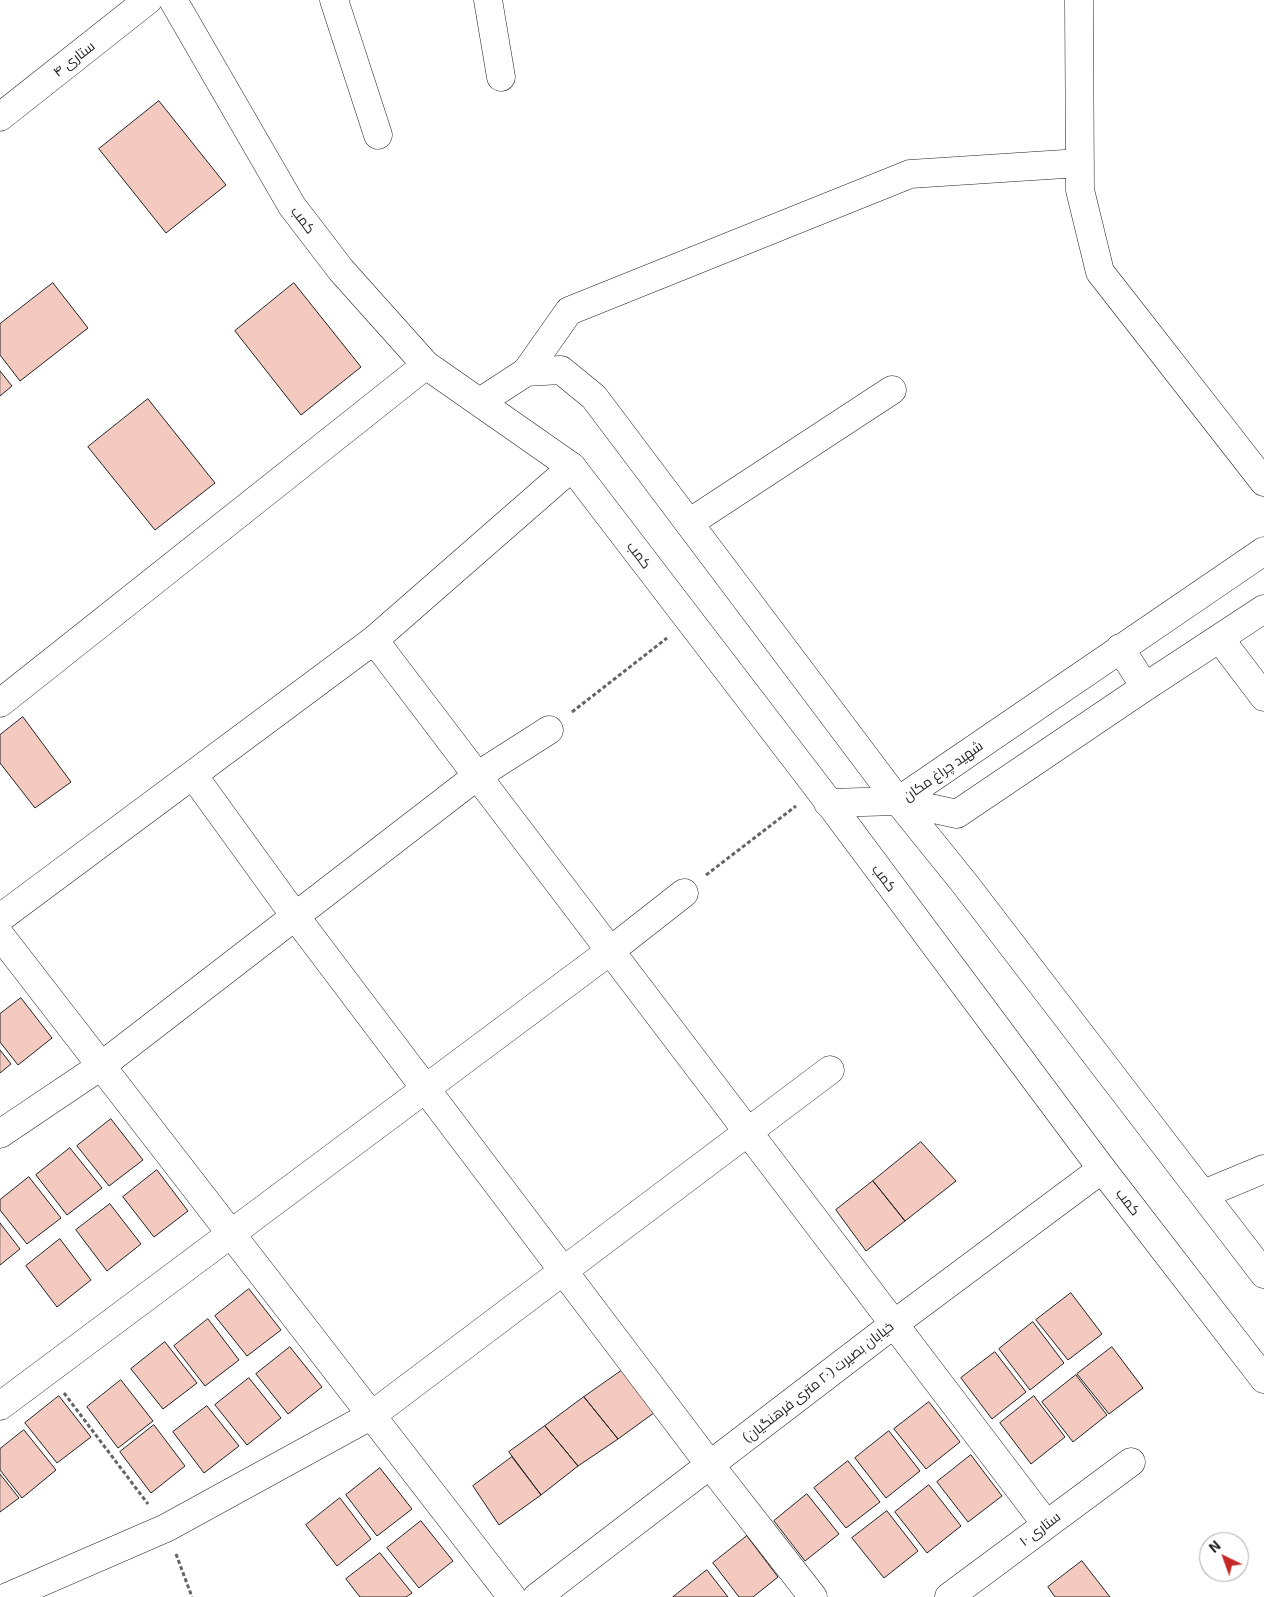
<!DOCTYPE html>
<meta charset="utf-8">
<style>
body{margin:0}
#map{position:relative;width:1264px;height:1597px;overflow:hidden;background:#fff;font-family:"Exo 2",sans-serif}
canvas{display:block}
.north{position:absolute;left:1199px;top:1532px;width:50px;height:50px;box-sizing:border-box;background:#fff;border:1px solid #a7a7a7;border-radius:50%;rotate:318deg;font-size:14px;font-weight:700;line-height:20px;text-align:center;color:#222}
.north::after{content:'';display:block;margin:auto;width:18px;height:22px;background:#c62828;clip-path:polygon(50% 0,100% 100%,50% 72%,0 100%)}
</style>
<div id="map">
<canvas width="1264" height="1597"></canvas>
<div class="north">N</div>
</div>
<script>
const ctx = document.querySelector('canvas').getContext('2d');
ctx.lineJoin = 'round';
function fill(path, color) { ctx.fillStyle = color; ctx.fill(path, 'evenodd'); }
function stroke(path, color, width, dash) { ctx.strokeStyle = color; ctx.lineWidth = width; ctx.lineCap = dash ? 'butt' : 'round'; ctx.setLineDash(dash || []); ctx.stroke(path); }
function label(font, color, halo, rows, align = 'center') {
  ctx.font = font + ' "Exo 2",Cairo,sans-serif'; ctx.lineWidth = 4; ctx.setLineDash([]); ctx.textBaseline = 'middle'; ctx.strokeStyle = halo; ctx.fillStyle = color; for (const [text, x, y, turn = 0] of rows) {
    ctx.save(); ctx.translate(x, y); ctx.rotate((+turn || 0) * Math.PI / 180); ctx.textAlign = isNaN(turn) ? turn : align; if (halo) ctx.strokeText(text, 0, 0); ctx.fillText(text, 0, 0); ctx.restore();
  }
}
const building = new Path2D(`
 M159,101L226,185L166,233L99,149Z
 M53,283L88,328L20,381L0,355V324Z
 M294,283L361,367L301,415L235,331Z
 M0,371L12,386L0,396Z
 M148,399L215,483L155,530L88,447Z
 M23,717L71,782L35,808L0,763V735Z
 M21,998L52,1038L18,1065L0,1042V1014Z
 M0,1050L11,1064L0,1073Z
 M111,1119L143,1160L109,1186L77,1146Z
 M921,1142L956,1181L905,1221L873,1181Z
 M70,1148L102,1188L67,1215L36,1175Z
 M157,1170L188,1211L154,1237L123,1197Z
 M29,1177L61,1218L27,1244L0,1210V1200Z
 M873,1181L905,1221L866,1251L836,1210Z
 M110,1204L141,1244L107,1271L76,1230Z
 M0,1223L20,1249L0,1265Z
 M60,1239L91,1280L57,1307L26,1266Z
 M249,1289L281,1330L247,1356L215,1316Z
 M1071,1293L1102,1334L1068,1360L1036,1320Z
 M208,1319L239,1360L205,1386L174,1346Z
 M1033,1322L1064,1363L1030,1390L999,1349Z
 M165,1342L197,1383L163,1409L131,1369Z
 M290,1347L322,1387L288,1414L256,1374Z
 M1112,1347L1143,1388L1109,1414L1077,1374Z
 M995,1352L1026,1392L992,1419L961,1378Z
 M624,1369L658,1410L618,1439L584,1397Z
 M1076,1375L1107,1415L1073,1442L1042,1402Z
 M249,1378L281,1418L247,1445L215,1405Z
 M121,1380L153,1421L118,1448L87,1407Z
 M59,1396L91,1437L57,1463L25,1423Z
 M1034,1396L1065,1437L1031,1464L1000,1423Z
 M584,1397L618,1439L578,1466L545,1426Z
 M929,1402L960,1442L926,1469L894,1429Z
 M207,1406L239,1446L204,1473L173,1432Z
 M154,1425L185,1466L151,1493L120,1452Z
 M545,1426L578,1466L541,1495L509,1452Z
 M24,1430L56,1470L22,1498L0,1470V1449Z
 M889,1431L920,1471L886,1498L855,1458Z
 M971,1455L1002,1496L968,1522L937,1482Z
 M512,1457L541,1495L499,1525L473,1486Z
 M848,1461L880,1502L846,1528L814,1488Z
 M380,1468L412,1509L377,1536L346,1495Z
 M0,1474L19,1498L0,1512Z
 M929,1485L961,1526L927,1553L895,1512Z
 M807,1494L839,1534L805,1561L774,1521Z
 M340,1498L371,1539L337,1566L306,1525Z
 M887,1511L918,1551L884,1578L852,1538Z
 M421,1521L453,1561L419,1588L387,1548Z
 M747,1536L778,1577L753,1597H739L713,1563Z
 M380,1553L412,1593L406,1597H360L346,1579Z
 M1082,1561L1110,1597H1055L1048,1587Z
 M707,1570L728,1597H673Z`);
const path = new Path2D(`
 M572,712L667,638
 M706,875L796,806
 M64,1393L148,1504
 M176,1554L192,1597`);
const street = new Path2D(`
 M334,0L378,135
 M488,0L501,77
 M1079,0L1080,190L1100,272L1264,482
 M0,117L148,0
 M526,372L569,311L910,174L1080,163
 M689,523L892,390
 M1220,639L1264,697
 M374,640L1046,1524
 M0,703L426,365
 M193,775L295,916L710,1465L813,1597
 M0,918L374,640L572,467
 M0,935L512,1597
 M0,1134L101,1066L477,776L549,730
 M1204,1194L1264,1169
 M0,1406L610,951L684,893
 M7,1597L166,1528L372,1415L830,1070
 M537,1597L894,1324L1102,1169
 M949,1597L1131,1462`);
const secondary = new Path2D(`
 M173,0L292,206L341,270L426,365L572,467L818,788L1102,1169L1264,1379
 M480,402L526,372L561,370L594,397L898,801L965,884L1264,1274
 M1120,648L1145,687
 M898,801L1264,551
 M828,803L898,801L957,814L1145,687L1264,609`);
const streetNames = [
 ["ستاری ۴",74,59,-38],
 ["کمب",303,220,53],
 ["کمب",639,555,53],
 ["شهید چراغ مکان",943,771,-35],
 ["کمب",884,878,53],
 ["کمب",1128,1202,52],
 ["خیابان بصیرت (۲۰ متری فرهنگیان)",818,1382,-38],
 ["ستاری ۱۰",1040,1529,-37]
];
fill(building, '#f3c9c0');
stroke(building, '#222', 1);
stroke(street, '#222', 29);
stroke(secondary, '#222', 29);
stroke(path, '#646464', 3, [4, 2.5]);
stroke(street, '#fff', 28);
stroke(secondary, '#fff', 28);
label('14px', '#222', '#fff', streetNames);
</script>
